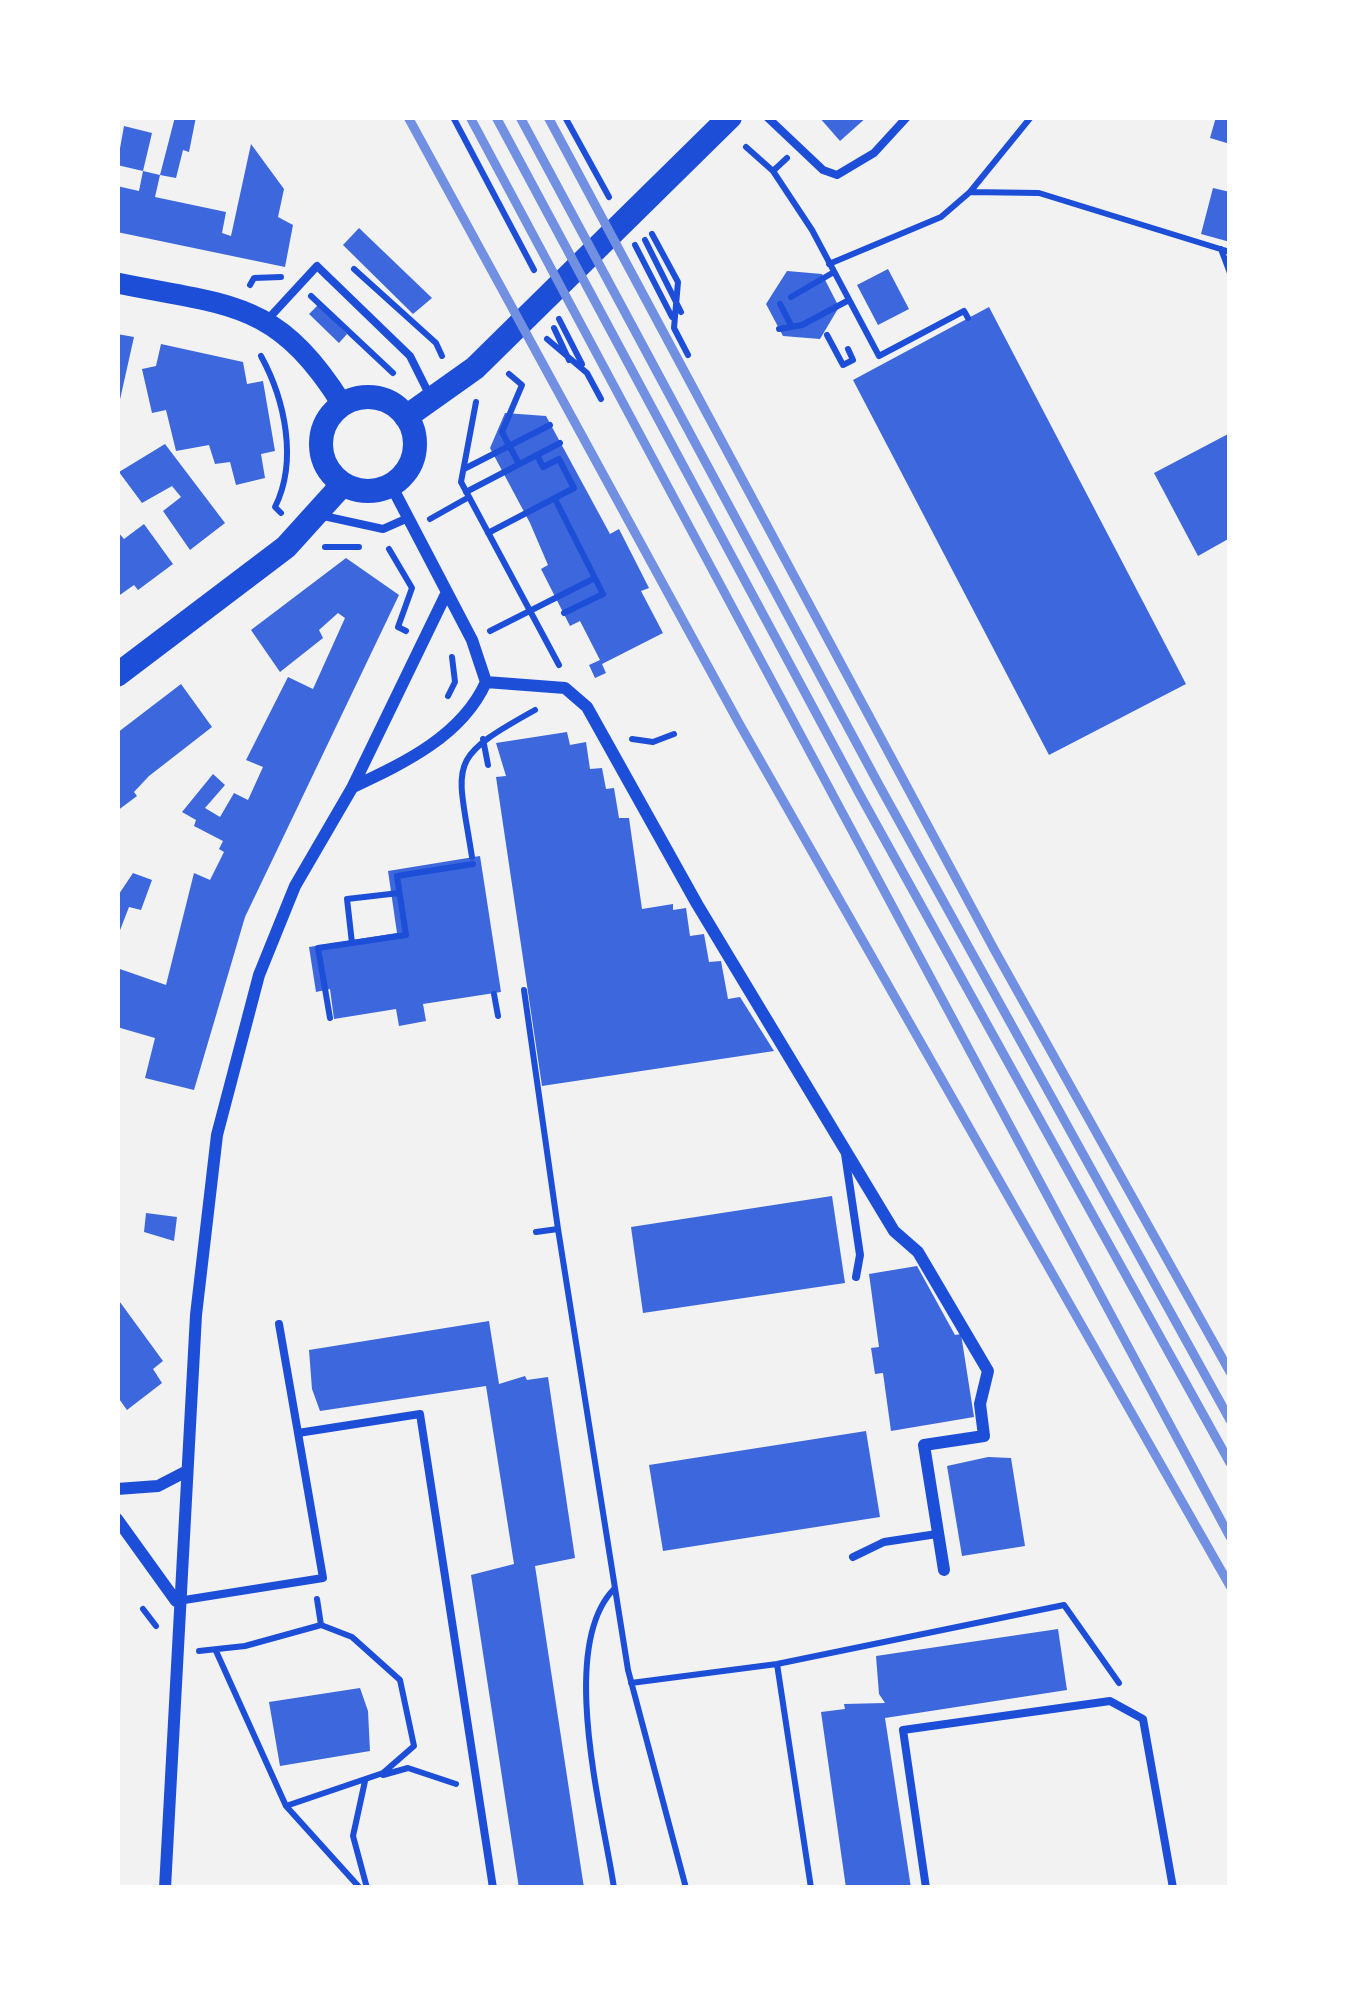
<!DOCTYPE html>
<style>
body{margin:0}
#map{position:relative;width:1347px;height:2005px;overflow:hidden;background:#f2f2f2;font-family:Poppins,sans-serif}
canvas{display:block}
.frame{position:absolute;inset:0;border:120px solid #fff;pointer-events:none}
</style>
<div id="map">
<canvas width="1347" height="2005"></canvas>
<div class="frame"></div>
</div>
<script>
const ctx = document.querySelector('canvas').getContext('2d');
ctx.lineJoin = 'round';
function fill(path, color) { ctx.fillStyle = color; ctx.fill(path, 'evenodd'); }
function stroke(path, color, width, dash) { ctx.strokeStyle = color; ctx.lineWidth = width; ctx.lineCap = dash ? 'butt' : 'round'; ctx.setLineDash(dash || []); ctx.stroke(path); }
const building = new Path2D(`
 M175,117H196L189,152L183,150L176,178L160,175L155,197L226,212L222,233L231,236L251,144L284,189L278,217L293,225L285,267L117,232V186L139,191L143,171L160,175Z
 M819,117H867L840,141Z
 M1216,117H1230V144L1210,138Z
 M124,126L152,133L143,171L117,165Z
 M1213,188L1230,192V242L1201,234Z
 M359,228L432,298L413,314L343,245Z
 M888,269L909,309L878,325L857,285Z
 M787,271L822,274L839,307L820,339L783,336L766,304Z
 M318,305L347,334L339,343L309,314Z
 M989,307L1186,684L1049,755L853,380Z
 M117,334L134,337L119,404H117Z
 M161,344L243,362L247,384L263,381L275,451L261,454L265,478L236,485L230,462L215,464L209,445L176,451L166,410L152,413L142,369L156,366Z
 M505,413L546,416L610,534L619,529L649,588L641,591L663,633L602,664L606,673L595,678L589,665L600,660L580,621L570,626L541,569L548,565L530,523L490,448Z
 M1230,433V538L1198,556L1154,473Z
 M165,444L225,523L190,550L163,511L181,497L172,486L142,503L119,472Z
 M144,524L173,564L138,590L134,585L117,597V531L124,539Z
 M346,558L399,595L245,917L194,1090L145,1078L155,1038L117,1027V968L166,985L194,873L210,880L224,852L219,849L223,841L194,826L196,820L182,812L213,774L225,785L205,808L220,817L234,793L248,800L263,767L246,760L288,677L313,689L345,618L338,613L319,630L323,638L280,672L251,630Z
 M181,684L212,727L149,776L134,792L137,796L117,811V733Z
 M567,732L570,745L586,742L590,769L602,768L606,789L614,788L619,818H629L642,909L673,904V910L686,908L690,936L704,934L709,962L721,961L728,999L740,997L774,1051L542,1086L496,777L506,776L496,743Z
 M480,856L501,992L423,1004L426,1021L399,1026L396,1009L334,1019L330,989L316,992L309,947L397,933L388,871Z
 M133,873L152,880L141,910L129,907L117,938V897Z
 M832,1196L845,1283L643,1313L631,1227Z
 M146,1213L177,1217L174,1241L144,1232Z
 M917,1266L955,1335L961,1334L974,1417L891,1431L883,1373L875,1374L871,1348L879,1347L869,1274Z
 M117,1298L163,1361L153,1369L162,1383L127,1410L117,1396Z
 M489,1321L499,1384L525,1376L527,1380L548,1377L575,1558L535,1566L584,1888H519L471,1575L514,1564L486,1386L320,1411L312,1389L309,1350Z
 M866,1431L880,1517L663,1551L649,1465Z
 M988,1457L1011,1458L1025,1546L962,1556L947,1466Z
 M1058,1629L1067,1690L885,1718L911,1888H846L821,1712L845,1709L844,1704L885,1703L879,1694L876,1656Z
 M360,1688L368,1711L370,1751L280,1766L269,1702Z`);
const path = new Path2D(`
 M453,117L534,270
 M565,117L609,197
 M746,147L773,171L787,158
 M773,171L812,230L879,356L964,311L968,318
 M970,192L1039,193L1230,252
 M652,234L678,282L674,328L688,355
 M645,240L681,312
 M635,245L672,317
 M1221,249L1230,273
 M829,264L941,217L970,192L1031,117
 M354,269L436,343L442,356
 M250,285L254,278L281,277
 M311,296L393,373
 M791,297L834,272
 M780,304L792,327
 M559,319L582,364
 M554,328L569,360
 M779,329L802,325L849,300
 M827,335L843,365L853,360L848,349
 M547,339L587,373L601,399
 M261,356C285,400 298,461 275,507L281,513
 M509,374L522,385L502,432L519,464
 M476,402L461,482L559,665
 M464,469L550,425
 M466,492L560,443
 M555,499L603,594L564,613
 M430,519L469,497
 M488,533L574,488L559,459L543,467L537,455
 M325,547H359
 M389,549L412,588L398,627L406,631
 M490,631L595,578
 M448,696L455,682L452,657
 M483,739L488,765
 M632,739L653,742L674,734
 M472,857C457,761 445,760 535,710
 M352,943L347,899L399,893
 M524,990L558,1229L536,1232
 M494,994L498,1016
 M330,1018L318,948L406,935L397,876L473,864
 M558,1229L628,1670L686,1888
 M614,1589C557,1647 603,1814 614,1888
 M317,1599L321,1625
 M143,1609L156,1626
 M199,1651L245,1646L321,1625L352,1637L400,1680L414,1746L383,1773L286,1806
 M216,1651L286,1806L360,1888
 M777,1664L811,1888
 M631,1683L777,1664L1064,1605L1119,1683
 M383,1775L408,1768L456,1784
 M365,1781L353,1836L367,1888`);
const service = new Path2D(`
 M767,117L823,170L837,175L874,153L907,117
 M269,318L317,266L410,356L429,394
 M319,515L383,529L408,518
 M845,1154L860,1255L856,1277
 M279,1324L298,1433
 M853,1557L884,1542L937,1534
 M178,1601L323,1578L298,1433L420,1414L493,1888
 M926,1888L903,1730L1110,1701L1143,1719L1173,1888`);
const minor = new Path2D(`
 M486,682L565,688L587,707L697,904L894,1231L918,1252L988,1371L980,1404L984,1436L924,1445L944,1570
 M353,787C404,763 462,736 486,682L472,640L391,485
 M117,1489L158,1486L187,1471
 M117,1519L176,1601
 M165,1888L196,1315L217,1135L259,975L295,886L352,788L447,592`);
const tertiary = new Path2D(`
 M117,283C229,306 276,299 342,404`);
const secondary = new Path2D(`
 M321 444a47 47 0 1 1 94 0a47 47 0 1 1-94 0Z
 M406,417L475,368L730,117
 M117,675L286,547L343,484`);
const rail = new Path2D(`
 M408,117L740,725L1230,1586
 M470,117L1230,1537
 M496,117L860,795L1230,1463
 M520,117L879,785L1230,1420
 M548,117L995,951L1230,1372`);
fill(building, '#3d67dc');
stroke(path, '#1d4ed8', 6);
stroke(service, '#1d4ed8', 8);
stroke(minor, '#1d4ed8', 12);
stroke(tertiary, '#1d4ed8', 21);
stroke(secondary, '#1d4ed8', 24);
stroke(rail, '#7290e2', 9);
</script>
